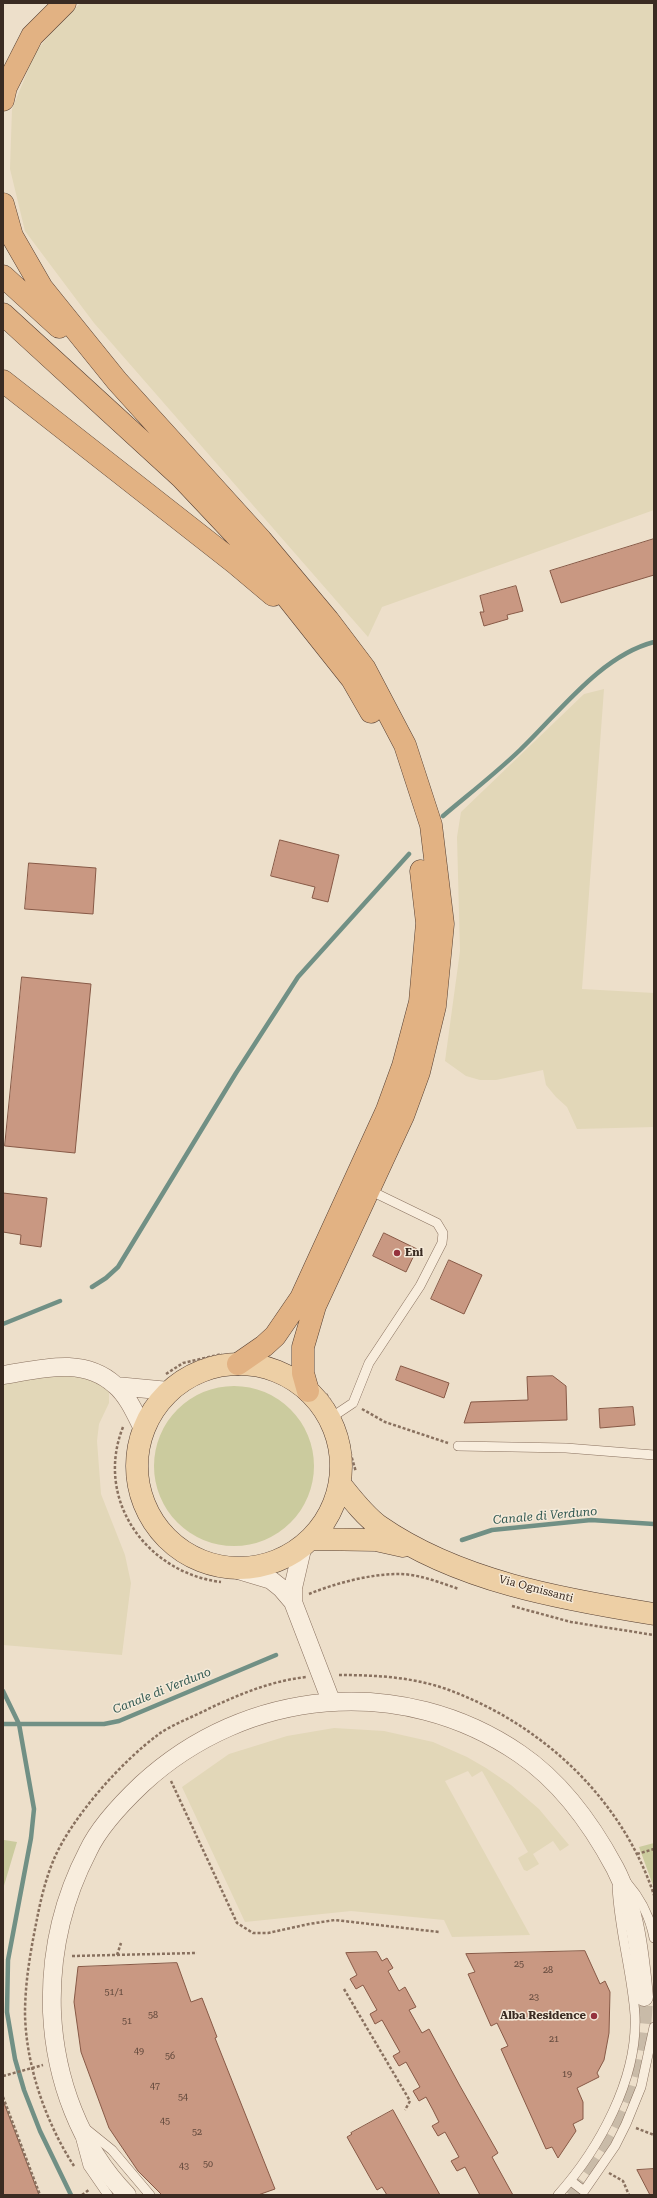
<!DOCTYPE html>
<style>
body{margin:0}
#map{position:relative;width:657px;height:2198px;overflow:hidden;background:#eddfca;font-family:"Roboto Serif",serif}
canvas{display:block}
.frame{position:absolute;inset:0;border:4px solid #3a2b22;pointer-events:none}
</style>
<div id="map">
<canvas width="657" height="2198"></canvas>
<div class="frame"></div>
</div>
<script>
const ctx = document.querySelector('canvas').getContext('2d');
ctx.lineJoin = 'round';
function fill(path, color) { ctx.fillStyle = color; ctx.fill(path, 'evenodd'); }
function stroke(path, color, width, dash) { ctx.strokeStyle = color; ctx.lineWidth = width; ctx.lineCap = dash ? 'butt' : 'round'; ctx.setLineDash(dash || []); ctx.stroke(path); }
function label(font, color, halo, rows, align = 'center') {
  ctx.font = font + ' "Roboto Serif",serif'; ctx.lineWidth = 3; ctx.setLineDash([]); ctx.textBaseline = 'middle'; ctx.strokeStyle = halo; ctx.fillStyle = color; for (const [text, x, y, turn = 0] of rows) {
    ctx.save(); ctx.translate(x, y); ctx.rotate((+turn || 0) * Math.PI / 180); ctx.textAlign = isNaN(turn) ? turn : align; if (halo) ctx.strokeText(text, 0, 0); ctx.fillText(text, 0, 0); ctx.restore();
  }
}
const farmland = new Path2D(`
 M81,3H654V510L382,607L368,637L94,323L25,231L10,169L12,109L35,53L61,20Z
 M604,689L582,989L654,993V1127L577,1129L567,1107L556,1097L546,1085L543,1070L496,1080H480L466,1076L445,1061L460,951L457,837L461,812L584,694Z
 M64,1373L100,1381L109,1388V1403L99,1424L97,1441L101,1494L125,1555L131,1583L122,1655L3,1645V1384L36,1376Z
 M334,1728L384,1731L433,1742L467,1757L486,1768L511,1785L539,1809L569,1845L560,1851L553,1841L533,1854L539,1864L527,1871L524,1870L518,1858L528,1852L482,1771L472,1777L468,1771L445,1781L530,1935L452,1937L444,1920L351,1911L245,1922L182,1787L229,1754L287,1736Z`);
const green = new Path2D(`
 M154 1466a80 80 0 1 1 160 0a80 80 0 1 1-160 0Z
 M4,1840L17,1842L3,1889V1841Z
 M654,1843V1888L639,1847Z`);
const stream = new Path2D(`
 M443,816C469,794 496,773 520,750C559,713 600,656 654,642
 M92,1287L106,1278L118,1267L236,1073L298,977L409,854
 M3,1324L60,1301
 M462,1540L492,1530L591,1520L654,1524
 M3,1691L19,1724L34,1809L31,1838L8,1960L7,2012L15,2059L24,2090L40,2131L71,2195
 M3,1724H104L119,1721L276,1655`);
const building = new Path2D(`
 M654,539V575L561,603L550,571Z
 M516,586L523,611L507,615L508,619L484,626L480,612H484L480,596Z
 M280,840L339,855L328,902L312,898L315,887L271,876Z
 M29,863L96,868L93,914L25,909Z
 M22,977L91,984L75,1153L5,1146Z
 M3,1193L47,1198L41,1247L20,1244L21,1235L3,1232Z
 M384,1233L417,1249L406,1272L373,1256Z
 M449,1260L482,1275L464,1314L431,1299Z
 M401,1366L449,1383L444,1398L396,1380Z
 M553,1376L566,1386L567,1420L464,1423L471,1402L528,1400L527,1377Z
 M633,1407L635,1425L600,1428L599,1409Z
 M585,1951L600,1984L605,1981L610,1992L609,2033L604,2060L597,2073L599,2077L577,2088L583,2102V2119L573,2124L576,2131L558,2158L552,2147L546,2149L501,2049L508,2046L497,2023L491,2026L468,1974L475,1972L466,1954Z
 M377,1952L382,1961L387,1958L393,1968L388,1971L399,1991L405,1987L416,2007L409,2010L422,2033L429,2029L460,2086L498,2153L492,2157L513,2195H480L465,2167L457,2171L451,2161L459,2157L445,2132L438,2136L432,2126L439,2122L433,2110L426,2097L419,2101L413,2091L420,2087L406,2062L399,2066L393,2056L400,2052L382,2020L375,2024L370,2014L377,2010L363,1985L356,1989L350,1979L357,1975L346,1953Z
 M177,1963L191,2002L202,1998L217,2037L215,2038L275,2189L258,2195H162L138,2171L109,2128L81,2052L74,2002L78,1967Z
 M3,2103H4L39,2195H3Z
 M393,2110L440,2195H387L382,2187L377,2190L369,2176L347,2137L352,2134L351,2133Z
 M654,2169V2195H650L637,2170Z`);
const minorTunnel = new Path2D(`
 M570,2195C619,2130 641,2079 644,1997`);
const path = new Path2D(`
 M166,1374L183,1363L222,1354
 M326,1394L332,1403
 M362,1409L385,1422L448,1443
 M342,1424L356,1472
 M123,1427C94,1500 147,1573 221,1582
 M309,1594C336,1583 370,1574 399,1574C419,1574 441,1583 459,1589
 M512,1606L571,1622L654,1635
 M339,1675C375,1675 414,1677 449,1690C543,1725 622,1799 654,1895
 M171,1781L237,1923L253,1933H268L309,1924L335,1920L439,1932
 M637,1854L654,1849
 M117,1955L121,1943
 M72,1956L197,1953
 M344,1989L410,2101L405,2110
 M3,2076L43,2065
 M3,2097L40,2195
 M636,2128L654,2135
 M74,2166C46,2123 26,2066 25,2014C25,1984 30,1954 36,1924C40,1903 45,1880 54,1859C72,1817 122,1761 159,1734C173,1724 193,1717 208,1709C240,1694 271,1681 306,1677
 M609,2173L623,2181L629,2195
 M82,2195L90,2189`);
const service = new Path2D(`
 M329,1419L353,1403L369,1363L420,1286L442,1243L443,1233L437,1223L369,1190
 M458,1446L566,1448L654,1455
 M627,1883C641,1899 650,1917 654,1938
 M86,2129L112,2150L150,2195
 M81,2140L88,2166L108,2195
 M571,2181L584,2191L615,2146L626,2124L641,2087L654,2027
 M558,2195C599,2149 638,2079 635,2015C632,1972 619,1930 617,1886`);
const minor = new Path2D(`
 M3,1375C41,1369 83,1356 115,1385C128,1396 136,1415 143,1429
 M116,1386L169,1391
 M231,1568L271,1580L281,1588L293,1602L331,1701
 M293,1602V1588L303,1545
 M127,2195C80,2147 55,2079 52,2012C50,1956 62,1901 88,1851C99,1827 123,1802 142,1784C246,1688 402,1673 520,1754C561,1782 592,1825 615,1868C635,1906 640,1955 644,1997`);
const primary = new Path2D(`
 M137 1466a102 102 0 1 1 204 0a102 102 0 1 1-204 0Z
 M340,1484C352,1499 364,1515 379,1526C458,1581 561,1599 654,1614
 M311,1539L376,1540L403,1546`);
const trunk = new Path2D(`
 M3,100L6,87L32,36L65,3
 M3,204L12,236L42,288L117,381L261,540L328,620L365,669L405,745L431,825L443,924L435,1006L419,1072L403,1116L315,1306L303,1347V1373L308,1391
 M3,276L59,327
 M3,314L182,478L248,548L352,679L371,712
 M3,381L235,563L273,595
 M238,1364L264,1346L275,1336L301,1298L387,1110L403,1066L420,1002L427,923L421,871`);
const markers = [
 [397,1253,4,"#95323d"],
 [594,2016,4,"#95323d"]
];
const numberNames = [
 ["25",519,1964],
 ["28",548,1970],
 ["51/1",114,1992],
 ["23",534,1997],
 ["58",153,2015],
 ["51",127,2021],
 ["21",554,2039],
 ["49",139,2051],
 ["56",170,2056],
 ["19",567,2074],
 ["47",155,2086],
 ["54",183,2097],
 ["45",165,2121],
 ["52",197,2132],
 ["50",208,2164],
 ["43",184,2166]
];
const poiNames = [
 ["Eni",405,1253],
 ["Alba Residence",586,2016,"right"]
];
const streetNames = [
 ["Via Ognissanti",536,1589,15]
];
const waterNames = [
 ["Canale di Verduno",545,1516,-5],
 ["Canale di Verduno",162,1691,-22]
];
fill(farmland, '#e2d7b8');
fill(green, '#cbcb9e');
stroke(stream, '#719085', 4.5);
fill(building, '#c99882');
stroke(building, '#875946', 1);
stroke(minorTunnel, '#c9bba8', 18, [18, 9]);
stroke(service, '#89715f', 10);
stroke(minor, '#89715f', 19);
stroke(primary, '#574033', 23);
stroke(trunk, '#574033', 23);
stroke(path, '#89715f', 2.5, [3, 2]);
stroke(service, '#f8eddd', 9);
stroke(minor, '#f8eddd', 18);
stroke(primary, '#edcfa5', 22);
stroke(trunk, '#e2b283', 22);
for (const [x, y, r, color] of markers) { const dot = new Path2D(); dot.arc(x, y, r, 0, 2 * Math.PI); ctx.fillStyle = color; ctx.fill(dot); stroke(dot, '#f5ead9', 1.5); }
label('9px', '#5e463a', null, numberNames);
label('bold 11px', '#3a2b22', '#f5ead9', poiNames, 'left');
label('11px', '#3a2b22', '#f5ead9', streetNames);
label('italic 12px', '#325952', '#f5ead9', waterNames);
</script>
